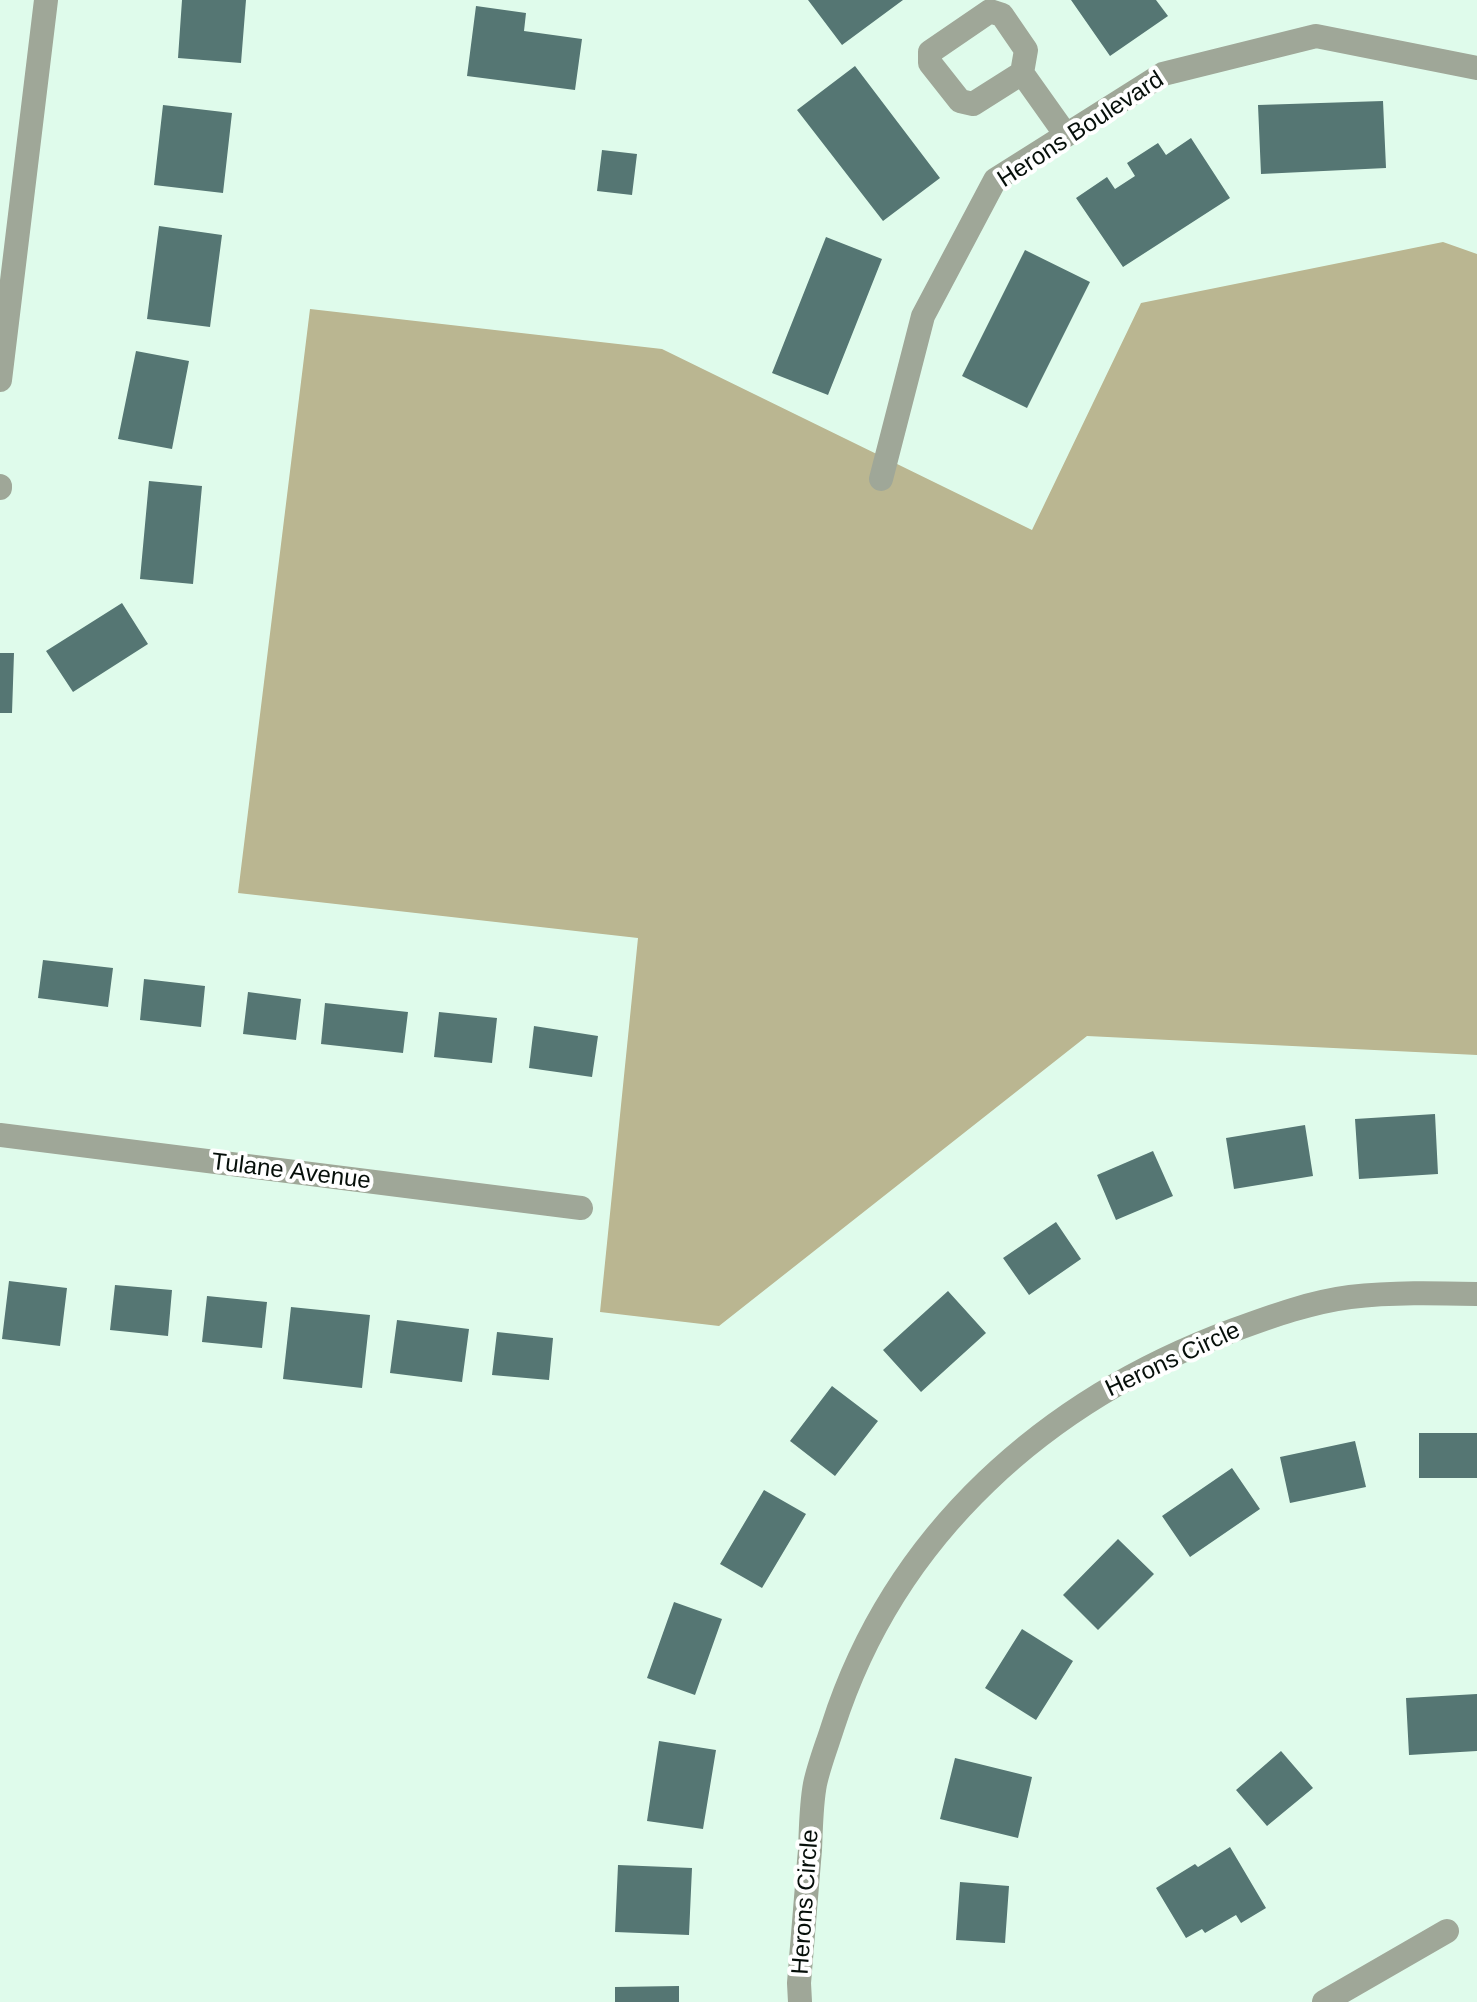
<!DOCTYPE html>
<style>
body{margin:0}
canvas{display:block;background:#dffbeb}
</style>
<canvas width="1477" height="2002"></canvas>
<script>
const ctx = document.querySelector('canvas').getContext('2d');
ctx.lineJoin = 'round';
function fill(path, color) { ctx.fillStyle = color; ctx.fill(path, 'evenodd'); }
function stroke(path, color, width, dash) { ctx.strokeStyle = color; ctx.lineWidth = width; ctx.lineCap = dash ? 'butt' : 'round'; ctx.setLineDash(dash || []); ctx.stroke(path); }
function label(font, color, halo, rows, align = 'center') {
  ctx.font = font + ' Arial,sans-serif'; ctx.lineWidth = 8; ctx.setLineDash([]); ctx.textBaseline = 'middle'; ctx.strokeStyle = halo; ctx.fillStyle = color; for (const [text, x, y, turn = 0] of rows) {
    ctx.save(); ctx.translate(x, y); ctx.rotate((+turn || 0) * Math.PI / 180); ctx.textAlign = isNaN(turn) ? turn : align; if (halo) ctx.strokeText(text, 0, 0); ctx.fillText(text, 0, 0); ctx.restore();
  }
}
const forest = new Path2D(`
 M1443,242L1477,254V1055L1087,1036L719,1326L600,1312L638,938L238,893L310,309L662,349L1032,530L1141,303Z`);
const building = new Path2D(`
 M182,0H246L241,63L178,58Z
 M808,0H903L842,45Z
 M1071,0H1156L1168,16L1110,56Z
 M476,6L526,13L524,31L582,39L575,90L467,76Z
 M855,66L940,178L883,221L797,110Z
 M1383,101L1386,168L1261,174L1258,105Z
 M163,105L232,113L223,193L154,185Z
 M1191,138L1230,198L1123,267L1076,198L1107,177L1115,189L1135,176L1127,163L1158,143L1166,155Z
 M602,150L637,154L632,195L597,191Z
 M159,226L222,235L210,327L147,319Z
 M826,237L882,259L828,395L772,373Z
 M1025,250L1090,282L1027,408L962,376Z
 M136,351L189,361L172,449L118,439Z
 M149,481L202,486L193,584L140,579Z
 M122,603L148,644L73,692L46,651Z
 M0,653H14L12,713H0Z
 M43,960L113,968L108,1007L38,998Z
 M144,979L205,986L201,1027L140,1020Z
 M248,992L301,999L296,1040L243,1034Z
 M325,1003L408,1012L403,1053L321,1044Z
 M439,1012L497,1018L492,1063L434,1057Z
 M534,1026L598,1036L592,1077L529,1068Z
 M1435,1114L1438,1174L1359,1179L1355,1119Z
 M1305,1125L1313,1176L1234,1189L1226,1138Z
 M1153,1151L1173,1196L1116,1220L1097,1175Z
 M1056,1222L1081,1259L1029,1295L1003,1258Z
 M9,1281L67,1288L60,1346L2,1339Z
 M115,1285L172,1290L168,1336L110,1330Z
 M948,1291L986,1333L921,1392L883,1350Z
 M207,1296L267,1302L262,1348L202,1342Z
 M291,1307L370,1315L362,1388L283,1379Z
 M397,1320L469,1329L462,1382L390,1373Z
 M497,1332L553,1338L549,1380L492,1375Z
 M832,1386L878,1421L835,1476L790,1441Z
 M1419,1433H1477V1478H1419Z
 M1355,1441L1366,1487L1290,1503L1280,1457Z
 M1232,1468L1260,1509L1190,1557L1162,1516Z
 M764,1490L806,1514L762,1588L720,1564Z
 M1118,1539L1154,1574L1098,1630L1063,1595Z
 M674,1602L722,1619L695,1695L647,1678Z
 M1022,1629L1073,1661L1036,1720L985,1688Z
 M1477,1694V1751L1409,1755L1406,1698Z
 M659,1741L716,1750L703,1829L647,1821Z
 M1281,1751L1313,1788L1267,1826L1236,1790Z
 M955,1758L1032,1777L1018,1838L940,1819Z
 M1230,1847L1266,1908L1241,1923L1236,1915L1205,1933L1202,1929L1186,1938L1156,1888L1195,1864L1198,1867Z
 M618,1865L692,1868L689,1935L615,1932Z
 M960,1882L1009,1886L1005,1943L956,1940Z
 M679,1986V2002H615V1987Z`);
const minor = new Path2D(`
 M1022,73L973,104L960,101L930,63V52L990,11L1002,15L1026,50L1022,73L1066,135
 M0,380L46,0
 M881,479L923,316L995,180L1163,74L1316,36L1477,68
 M0,486V488
 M0,1135L581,1208
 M800,2002L799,1983C803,1938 806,1894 810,1850C811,1829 811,1805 815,1784C819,1765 827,1745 833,1726C895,1533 1047,1399 1234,1330C1272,1316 1311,1302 1350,1297C1393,1292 1435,1293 1477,1294
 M1324,2002L1447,1931`);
const streetNames = [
 ["Herons Boulevard",1081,130,-33],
 ["Tulane Avenue",291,1172,7],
 ["Herons Circle",1173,1360,-25],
 ["Herons Circle",806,1902,-86]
];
fill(forest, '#bab691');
fill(building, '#557673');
stroke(minor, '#9fa798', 24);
label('24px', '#060f0a', '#fff', streetNames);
</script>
